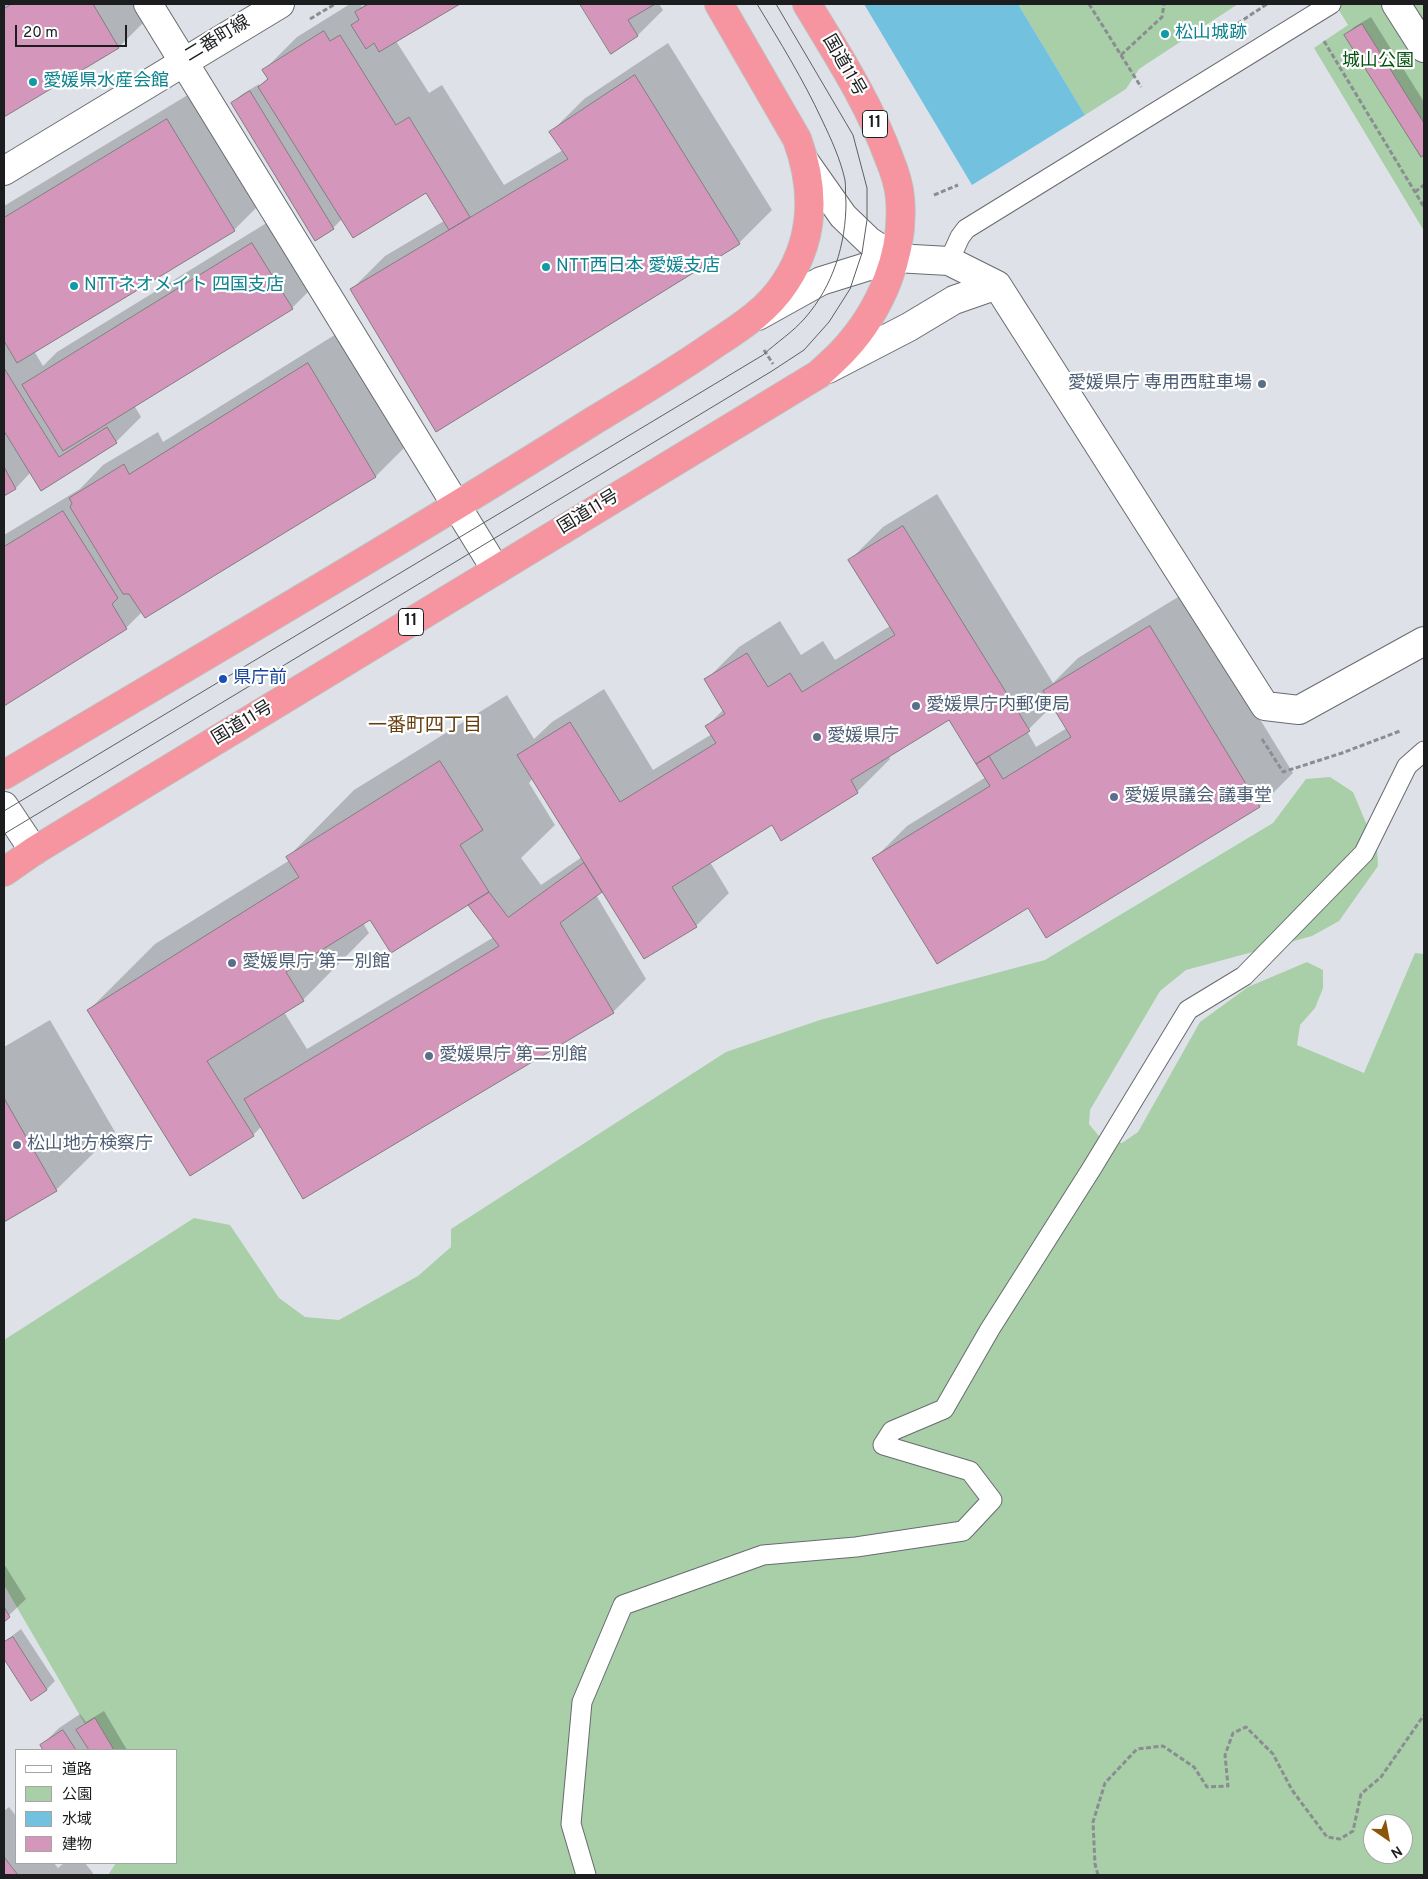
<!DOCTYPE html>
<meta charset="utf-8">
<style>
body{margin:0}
#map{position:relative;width:1428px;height:1879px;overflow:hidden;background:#dee2e8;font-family:Overpass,"Noto Sans JP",sans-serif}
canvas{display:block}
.frame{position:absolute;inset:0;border:5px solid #1b1d1f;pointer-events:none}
.legend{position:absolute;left:15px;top:1749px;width:162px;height:115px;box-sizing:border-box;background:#fff;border:1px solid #a4a5a5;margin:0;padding:6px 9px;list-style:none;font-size:15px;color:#1b1d1f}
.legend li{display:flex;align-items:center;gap:10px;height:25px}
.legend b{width:25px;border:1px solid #a4a5a5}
.north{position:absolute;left:1363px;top:1814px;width:50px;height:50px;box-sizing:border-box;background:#fff;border:1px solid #a4a5a5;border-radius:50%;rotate:147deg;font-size:14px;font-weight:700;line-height:20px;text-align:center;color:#1b1d1f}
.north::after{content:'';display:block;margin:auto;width:18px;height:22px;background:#8d550a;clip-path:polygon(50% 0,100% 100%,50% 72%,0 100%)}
.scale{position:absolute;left:15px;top:25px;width:112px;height:22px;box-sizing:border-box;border:2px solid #1b1d1f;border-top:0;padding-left:6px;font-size:15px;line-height:18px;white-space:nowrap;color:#1b1d1f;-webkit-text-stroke:4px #fff;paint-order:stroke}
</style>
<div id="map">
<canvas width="1428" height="1879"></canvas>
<div class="frame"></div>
<ul class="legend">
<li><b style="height:6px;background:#fff"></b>道路</li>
<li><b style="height:14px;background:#a8cfa7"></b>公園</li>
<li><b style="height:14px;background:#71c1df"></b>水域</li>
<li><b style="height:14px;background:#d496bb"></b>建物</li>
</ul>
<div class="north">N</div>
<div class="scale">20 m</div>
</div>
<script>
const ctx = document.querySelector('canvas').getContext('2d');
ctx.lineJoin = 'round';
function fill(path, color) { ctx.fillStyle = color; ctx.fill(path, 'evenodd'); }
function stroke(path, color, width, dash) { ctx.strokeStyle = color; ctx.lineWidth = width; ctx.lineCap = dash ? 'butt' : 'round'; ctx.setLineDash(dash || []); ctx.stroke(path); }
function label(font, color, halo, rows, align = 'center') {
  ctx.font = font + ' Overpass,"Noto Sans JP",sans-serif'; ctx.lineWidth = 4.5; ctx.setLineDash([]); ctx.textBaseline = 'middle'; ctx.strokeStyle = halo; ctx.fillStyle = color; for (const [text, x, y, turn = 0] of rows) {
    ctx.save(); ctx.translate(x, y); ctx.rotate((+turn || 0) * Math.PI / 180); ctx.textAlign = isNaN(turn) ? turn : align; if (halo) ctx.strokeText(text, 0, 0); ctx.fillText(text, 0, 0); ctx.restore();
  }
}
const green = new Path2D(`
 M1018,4H1238L1139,69L1126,89L1085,115Z
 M1335,4H1424V231L1314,48L1348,25Z
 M1330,777L1353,792L1377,849L1378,866L1339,921L1312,936L1186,970L1160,991L1090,1110L1089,1124L1099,1136L1122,1143L1138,1132L1200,1022L1248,987L1307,962L1323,970V988L1315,1008L1300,1025L1297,1045L1364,1073L1415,953L1424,954V1875H108L116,1863H176V1750H100L4,1585V1340L194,1218L230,1225L279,1298L305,1317L339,1320L418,1276L451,1247V1229L726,1052L820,1020L1045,960L1273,823L1306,779ZM1373,1824H1403V1854H1373Z`);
const water = new Path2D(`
 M864,4H1018L1085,115L972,185Z`);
const shadow = new Path2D(`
 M4,4H133L144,22L119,47L4,115Z
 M350,4H361L362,7L365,4H458L396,41L429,93L442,85L504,185L563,150L551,132L584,99L668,43L772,210L739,243L352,289L385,256L444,221L427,191L343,218L333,228L233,103L241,95L259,84L260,86L268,78L264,70L297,37Z
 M581,4H659L663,10L638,35L611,52Z
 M1371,17L1424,102V154L1422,155L1346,35L1354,27Z
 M201,87L267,197L234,230L34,351L43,366L57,352L286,211L325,275L292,308L134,405L141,417L116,442L31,472L16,488L4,495V206Z
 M341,331L409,443L376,476L145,616L142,612L126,628L4,704V535L80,489L103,465L158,432L163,442Z
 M937,494L1053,683L1078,658L1183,594L1293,773L1260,806L1046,936L1028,906L874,859L907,826L986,777L949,718L889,756L890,759L857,792L781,839L772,823L710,862L729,893L696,926L602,890L596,895L646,979L613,1012L261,1127L253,1135L89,1010L155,944L290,860L288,857L354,790L507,695L534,739L552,722L604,689L653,770L712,734L707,726L724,709L706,680L739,647L780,621L801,655L823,641L835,660L890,626L850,560L883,527ZM1053,705L1067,728L1036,747L1027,731ZM533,778L582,857L541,885L521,858L555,825L529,783ZM468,904L494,937L307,1049L284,1012L303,1000L369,933L363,923L371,918Z
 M50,1020L115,1132L56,1190L4,1221V1047Z
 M4,1564L26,1599L4,1620Z
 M21,1629L55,1681L47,1689L31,1699L4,1657V1642Z
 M104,1711L127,1750H45L42,1745L59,1728L80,1714L86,1722Z
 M9,1807L16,1816V1863H54L58,1868L64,1863H85L93,1873L91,1875H4V1811Z`);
const building = new Path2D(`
 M12,4H93L119,48L4,117V9Z
 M369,4H460L379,52L374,43L366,49L351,25L359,20L355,12Z
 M580,4H655L628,20L638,36L611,54Z
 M1362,24L1424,123V155L1421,157L1344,35Z
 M324,31L330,41L340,35L396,125L409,117L470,217L449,230L426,193L353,238L258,87L268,79L262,70Z
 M635,75L740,244L436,432L350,289L568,159L549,132Z
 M250,91L334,229L315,241L231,103Z
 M167,119L235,231L17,363L4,341V218Z
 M252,243L293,309L63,451L22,385Z
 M308,363L376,477L145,618L129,594H123L70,507L72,503L69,498L124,464L129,474Z
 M4,368L59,457L107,427L117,443L41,491L4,431Z
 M4,467L16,489L4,496Z
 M63,511L118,598L112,604L127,629L4,706V547Z
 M903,526L1030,731L976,764L949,720L851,780L858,793L781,841L772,825L672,887L697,927L644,959L517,755L570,722L620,802L716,743L705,726L725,714L704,679L747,653L768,687L790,673L802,692L895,635L848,560Z
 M1150,626L1260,807L1046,938L1028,908L937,964L872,858L990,786L976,764L989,756L1003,779L1071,737L1043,691Z
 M440,761L483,830L460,845L489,892L391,953L370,920L286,972L304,1001L207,1061L254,1136L190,1176L87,1010L299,877L286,857Z
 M584,863L602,892L560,923L614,1013L303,1199L244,1099L499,946L468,905L489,892L508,917Z
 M4,1098L57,1191L4,1222Z
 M4,1607L10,1617L4,1622Z
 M13,1637L47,1690L31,1701L4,1659V1642Z
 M95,1718L114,1750H89L76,1730Z
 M63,1730L76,1750H43L40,1745Z
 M4,1857L18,1875H4Z`);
const path = new Path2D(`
 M1089,4L1141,87
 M310,19L335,4
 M1225,32L1267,4
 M1324,41L1424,207
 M1121,55L1162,17L1164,4
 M1415,192L1424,185
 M934,195L958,185
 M764,350L773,364
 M1262,739L1283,772L1342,753L1400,731
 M1098,1875L1095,1864L1093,1822L1105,1783L1137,1749L1163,1746L1194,1767L1207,1787L1228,1786L1225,1755L1233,1733L1246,1727L1273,1754L1292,1790L1327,1837L1340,1839L1353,1831L1361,1794L1381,1777L1424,1715`);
const service = new Path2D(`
 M949,261L960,237L966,229L1331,4
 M586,1875L571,1824L582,1702L623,1605L763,1555L856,1547L963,1531L992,1500L970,1471L883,1445L892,1431L944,1409L990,1329L1092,1168L1188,1010L1244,976L1364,853L1407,766L1424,751`);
const pedestrian = new Path2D(`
 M1396,4L1424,48`);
const minor = new Path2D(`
 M148,4L496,570
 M805,162L843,216L869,241L895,258
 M4,171L280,4
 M758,316L821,281L895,258L949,261L997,285L1265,706L1299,710L1424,641
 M828,369L909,327L954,300L997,285
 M4,806L34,851`);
const trunk = new Path2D(`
 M4,775C201,658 399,543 593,421C633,397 673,373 712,346C739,328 767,311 785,283C815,238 815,188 797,139L719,4
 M4,872L34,851L819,374C827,366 836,359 844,350C881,310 905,253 900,198C899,185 894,170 889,158C869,103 837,54 807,4`);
const tram = new Path2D(`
 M4,811L763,355C777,342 793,332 805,318C833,286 846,244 846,202C845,195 846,187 845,180C840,158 831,139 822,120C803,79 780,42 757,4
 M4,834L772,371L804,350L829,322L850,289L862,253L867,220V188L853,135L776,4`);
const markers = [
 [1165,34,5,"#0f9aa8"],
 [33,82,5,"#0f9aa8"],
 [546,267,5,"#0f9aa8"],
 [74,286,5,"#0f9aa8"],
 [1262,384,5,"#5c6f8a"],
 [223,679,5,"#1a4fb4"],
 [916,706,5,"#5c6f8a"],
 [817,737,5,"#5c6f8a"],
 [1114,797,5,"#5c6f8a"],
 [232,963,5,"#5c6f8a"],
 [429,1056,5,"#5c6f8a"],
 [17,1145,5,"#5c6f8a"]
];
const shields = [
 [875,124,25],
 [411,622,25]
];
const shieldNames = [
 ["11",875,124],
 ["11",411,622]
];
const cultureNames = [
 ["松山城跡",1175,34],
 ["愛媛県水産会館",43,82],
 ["NTT西日本 愛媛支店",556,267],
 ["NTTネオメイト 四国支店",84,286]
];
const streetNames = [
 ["二番町線",218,40,-31],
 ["国道11号",843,66,60],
 ["国道11号",589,513,-31],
 ["国道11号",243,724,-31]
];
const parkNames = [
 ["城山公園",1378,62]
];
const serviceNames = [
 ["愛媛県庁 専用西駐車場",1252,384,"right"],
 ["愛媛県庁内郵便局",926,706],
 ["愛媛県庁",827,737],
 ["愛媛県議会 議事堂",1124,797],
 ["愛媛県庁 第一別館",242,963],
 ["愛媛県庁 第二別館",439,1056],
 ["松山地方検察庁",27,1145]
];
const transitNames = [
 ["県庁前",233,679]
];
const neighbourhoodNames = [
 ["一番町四丁目",425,727]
];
fill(green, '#a8cfa7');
fill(water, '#71c1df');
fill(shadow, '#0003');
fill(building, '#d496bb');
stroke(building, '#827c7f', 1);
stroke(service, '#686b70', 21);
stroke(pedestrian, '#686b70', 30);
stroke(minor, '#686b70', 30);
stroke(trunk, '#bfc0c0', 30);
stroke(path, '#8a8d91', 3, [5, 2.5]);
stroke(service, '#fff', 19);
stroke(pedestrian, '#fff', 28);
stroke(minor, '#fff', 28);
stroke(trunk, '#f6949f', 28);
stroke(tram, '#5c5f62', 1);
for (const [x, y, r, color] of markers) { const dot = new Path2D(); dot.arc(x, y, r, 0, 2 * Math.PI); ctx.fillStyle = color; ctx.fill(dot); stroke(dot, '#fff', 2); }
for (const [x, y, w] of shields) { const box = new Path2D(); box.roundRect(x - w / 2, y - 13.5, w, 27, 4); ctx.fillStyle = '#fff'; ctx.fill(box); stroke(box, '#1b1d1f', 1); }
label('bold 16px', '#1b1d1f', null, shieldNames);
label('18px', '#0d838f', '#fff', cultureNames, 'left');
label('18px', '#1b1d1f', '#fff', streetNames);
label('18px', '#035210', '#fff', parkNames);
label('18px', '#4e5e75', '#fff', serviceNames, 'left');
label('18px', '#164399', '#fff', transitNames, 'left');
label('19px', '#653e0f', '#fff', neighbourhoodNames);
</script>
